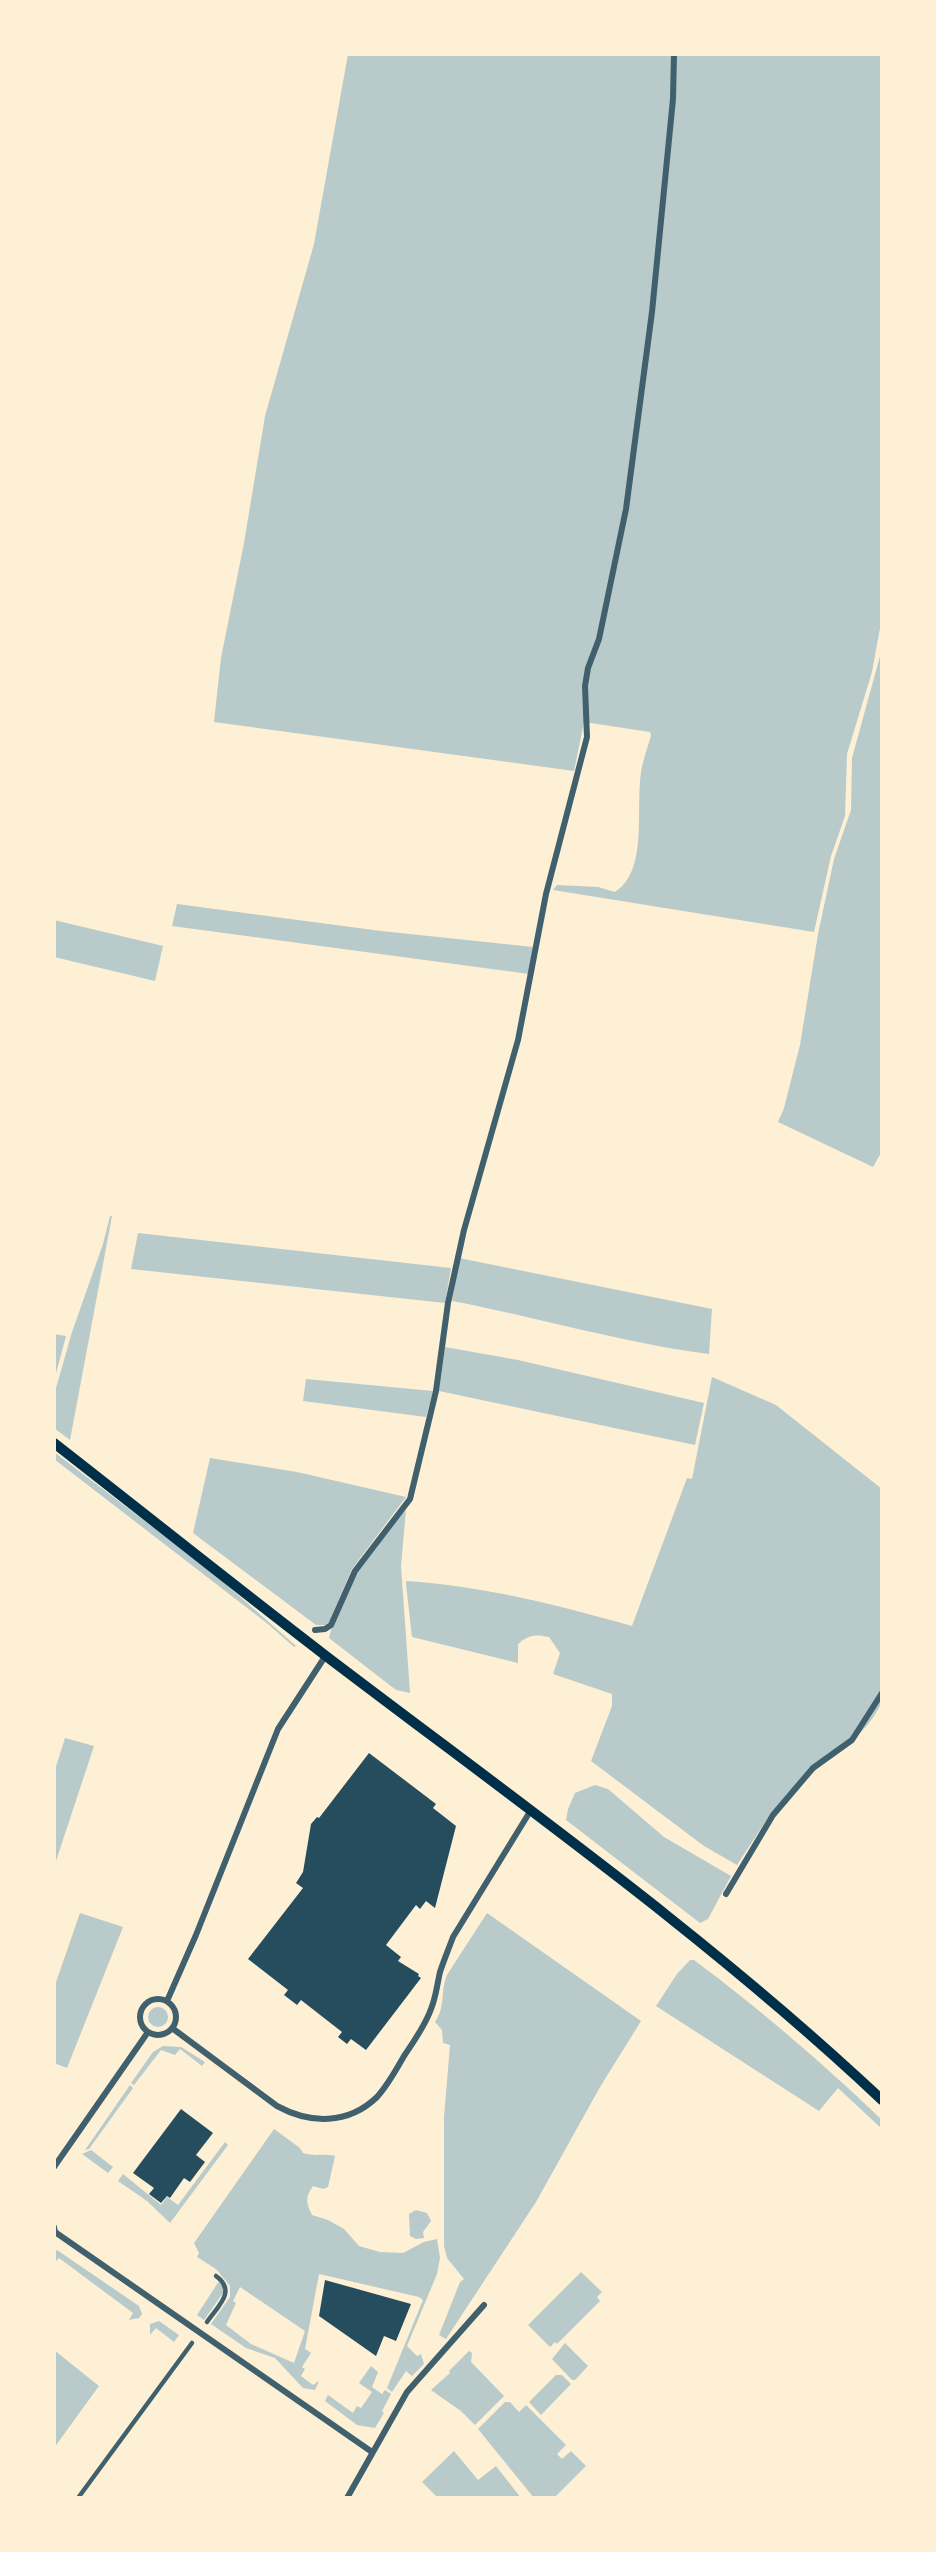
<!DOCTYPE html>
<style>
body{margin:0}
#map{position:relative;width:936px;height:2552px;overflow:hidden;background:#fdf0d5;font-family:"IBM Plex Sans",sans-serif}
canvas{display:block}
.frame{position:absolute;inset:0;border:56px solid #fdf0d5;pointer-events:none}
</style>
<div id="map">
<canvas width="936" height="2552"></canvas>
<div class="frame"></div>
</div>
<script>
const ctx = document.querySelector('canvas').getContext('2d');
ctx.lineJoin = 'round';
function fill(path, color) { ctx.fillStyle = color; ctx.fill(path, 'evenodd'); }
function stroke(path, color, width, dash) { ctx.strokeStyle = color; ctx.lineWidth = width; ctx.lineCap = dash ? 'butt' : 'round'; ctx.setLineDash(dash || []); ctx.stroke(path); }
const green = new Path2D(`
 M348,54H882V617L872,672L847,754L845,816L831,856L814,932L553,890L557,885L598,887L615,892C650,870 634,804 642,767C644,757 648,746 651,736L650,732L584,722L574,771L214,722L221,658L244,543L265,416L314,244Z
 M882,649V1151L873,1167L778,1122L784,1108L800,1045L818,934L834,859L851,810L852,758Z
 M177,904L381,931L533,947L529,974L172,926Z
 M54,920L163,946L155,981L54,957Z
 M110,1216H112L70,1440L54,1428L56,1388L72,1332L103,1244Z
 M138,1233L451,1268L445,1303L131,1269Z
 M459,1258L712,1309L709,1354C623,1343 537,1317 452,1301Z
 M54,1334L66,1336L54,1381Z
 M445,1347L518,1360L704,1403L695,1445L439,1391Z
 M712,1377L776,1405L882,1489V1702C865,1736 845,1745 818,1768C803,1781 791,1799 778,1813L773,1810L737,1865L704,1846L591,1761L612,1706V1694L553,1674L560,1653L549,1637C536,1634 528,1635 518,1644V1663L412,1637L406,1584V1581C484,1586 557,1605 632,1626L687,1478L692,1479Z
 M306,1379L433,1391L426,1417L303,1401Z
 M54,1452L213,1573L296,1646L294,1647L268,1624L54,1459Z
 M210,1458L297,1472L406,1497L352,1569L329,1622L325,1625H316L193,1533Z
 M406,1510L401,1566L410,1693L396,1690L329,1638C341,1591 371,1543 406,1510Z
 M65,1738L94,1746L54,1867V1773Z
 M595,1785L608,1789L664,1837L731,1876L708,1919L700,1923L566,1820L568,1809L575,1793Z
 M80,1913L123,1927L67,2068L54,2063V1988Z
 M487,1913L641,2021L600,2087L536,2202L446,2339L439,2335L460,2282L464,2279L447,2258L444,2246V2117L450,2045L443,2043L442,2030L435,2022C446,2006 440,1992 447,1975Z
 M690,1960H694C757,2007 825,2065 882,2120V2129L838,2088L819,2111L656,2006L677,1974Z
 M148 2017a10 10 0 1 1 20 0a10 10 0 1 1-20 0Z
 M163,2046L181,2047L205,2062L202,2066L180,2049L175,2055L161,2050L134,2085L131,2083L153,2052Z
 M130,2085L133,2088L89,2149L85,2150Z
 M274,2129L300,2148L303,2153C315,2157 324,2153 335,2156L328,2187L323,2189L313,2186C305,2197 306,2203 312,2215L328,2220L344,2229L359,2246L380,2252L403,2253L424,2242L437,2239L440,2258L437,2274L407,2346L417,2356L421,2354L424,2364L412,2376L406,2371L392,2392L387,2388L423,2300L419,2297L319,2274L305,2349L311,2353L302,2367L305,2369L301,2376L313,2385L319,2381L315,2390L303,2388L275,2358L246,2348L211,2324L230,2297V2286L216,2269L197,2257L199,2253L194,2243ZM240,2287L305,2331L294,2363L251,2344L226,2325L236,2303L233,2301Z
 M225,2142L228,2145L170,2223L147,2201L118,2181L123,2174L161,2205L167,2197L178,2205Z
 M91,2150L113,2167L108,2173L82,2154Z
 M416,2210L427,2213L431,2221L423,2232L424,2238L416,2239L410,2236L409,2214Z
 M57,2250L139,2306L142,2314L139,2318L129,2320L133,2313L59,2258L54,2263V2254Z
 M581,2272L602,2292L597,2297L600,2301L557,2344L555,2342L550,2347L528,2325Z
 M219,2281L223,2285V2293L204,2320L197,2315Z
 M159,2321L179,2335L174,2342L156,2328L150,2335V2324Z
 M565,2343L588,2366L575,2380H572L552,2359Z
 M54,2350L99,2386L54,2448Z
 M469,2351L472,2353L471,2362L504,2396L475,2425L461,2411L431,2390L450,2373L449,2371Z
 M371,2366L378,2372L372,2387L382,2394L385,2390L391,2394L382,2411L384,2413L375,2428L357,2425L325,2401L328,2395L353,2413L357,2406L361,2408L372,2392L359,2383Z
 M556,2375H562L571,2384L541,2415L529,2402Z
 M505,2402H510L519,2412L526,2405L566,2445L557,2454L562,2459L571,2451L586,2466L554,2498H534L478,2429Z
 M454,2451L478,2480L496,2466L521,2498H438L422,2482Z`);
const building = new Path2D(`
 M369,1753L436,1804L433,1808L456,1826L435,1908L426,1901L420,1909L416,1905L386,1945L401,1957L398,1961L419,1974L418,1976L421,1978L366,2050L351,2039L347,2044L338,2037L342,2032L301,2000L297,2005L284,1995L288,1990L248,1959L303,1888L296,1883L303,1872L311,1824L317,1817L319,1818Z
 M181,2109L213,2133L196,2155L205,2162L190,2182L184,2178L170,2198L167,2196L161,2203L149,2194L154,2188L133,2173Z
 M325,2280L411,2304L396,2341L384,2336L376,2356L319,2316Z`);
const pedestrian = new Path2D(`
 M207,2322C218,2306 237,2291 216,2276
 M78,2498L192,2343`);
const minor = new Path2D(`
 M315,1630L325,1629L331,1625L355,1571L410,1499L436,1391L448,1303L464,1230L518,1040L546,894L587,737L585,686L588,668L599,639L626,509L652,312L673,99L674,54
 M726,1894L773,1815L813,1768L852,1740L882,1693
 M140 2017a18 18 0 1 1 36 0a18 18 0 1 1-36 0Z
 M167,2001L196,1935L278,1729L326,1655
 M172,2028L277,2106C310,2124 348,2125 377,2097C388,2085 396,2070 404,2056C414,2041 425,2026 431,2009C436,1997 437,1985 440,1972C444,1960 449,1948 453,1937L531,1810
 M54,2167L148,2032
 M54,2227L55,2232L372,2452
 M347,2498L407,2392L484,2305`);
const primary = new Path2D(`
 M54,1443C145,1514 235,1586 326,1656C515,1800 709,1937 882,2100`);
fill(green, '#b9caca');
fill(building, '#264d5e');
stroke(pedestrian, '#3f606c', 4.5);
stroke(minor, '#3f606c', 6);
stroke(primary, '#003049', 10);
</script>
